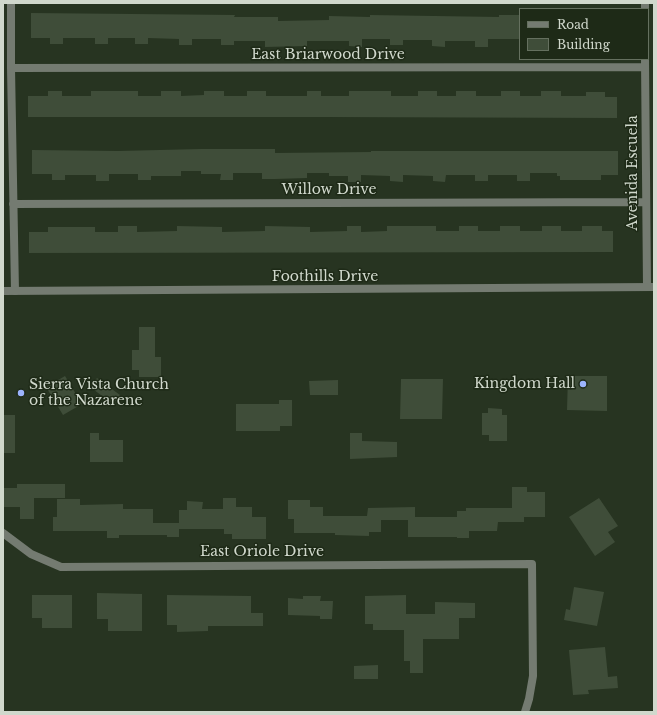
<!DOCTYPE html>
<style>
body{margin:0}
#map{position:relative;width:657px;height:715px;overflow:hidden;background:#273421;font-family:"Libre Baskerville",serif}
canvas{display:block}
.frame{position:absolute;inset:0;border:4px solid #d0d8cc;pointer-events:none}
.legend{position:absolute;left:519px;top:8px;width:130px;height:52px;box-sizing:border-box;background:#1e2a17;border:1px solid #65705f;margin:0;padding:5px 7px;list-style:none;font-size:12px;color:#d0d8cc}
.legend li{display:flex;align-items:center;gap:8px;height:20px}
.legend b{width:20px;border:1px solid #65705f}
</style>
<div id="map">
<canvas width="657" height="715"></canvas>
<div class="frame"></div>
<ul class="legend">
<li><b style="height:5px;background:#747b71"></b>Road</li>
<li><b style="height:11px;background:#3f4d39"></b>Building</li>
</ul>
</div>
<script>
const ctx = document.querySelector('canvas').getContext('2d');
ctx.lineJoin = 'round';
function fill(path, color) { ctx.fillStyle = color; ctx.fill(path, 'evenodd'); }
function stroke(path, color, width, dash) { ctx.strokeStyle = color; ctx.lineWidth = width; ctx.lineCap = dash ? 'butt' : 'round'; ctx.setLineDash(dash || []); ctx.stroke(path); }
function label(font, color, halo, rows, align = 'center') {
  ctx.font = font + ' "Libre Baskerville",serif'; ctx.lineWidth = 3; ctx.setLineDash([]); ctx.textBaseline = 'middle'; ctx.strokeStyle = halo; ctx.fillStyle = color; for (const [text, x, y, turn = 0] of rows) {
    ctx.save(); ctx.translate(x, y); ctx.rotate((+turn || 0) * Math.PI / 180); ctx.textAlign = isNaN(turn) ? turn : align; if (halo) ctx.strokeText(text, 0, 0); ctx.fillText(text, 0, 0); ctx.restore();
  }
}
const building = new Path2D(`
 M31,13L235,15L234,17H278V21L329,20V16L370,17V15L499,17V15H520V39H488V47H475V41H445V47L432,46V40H403V45H390V39H362V47L349,46V41H307V46L265,47V41H234V45H221V39H192V45H179V39L148,38V44H135V38H108V44H95V38H63V44H50V38H31Z
 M48,91H62V96H91V91H138V96H161V91H181V96L204,95V91H224V96H247V91H266V96H307V91H321V96H349V91H391V96H418V91H437V96H456V91H476V96H501V91H520V96H541V91H561V96H586V92H605V97H617V118L329,117H28V96H48Z
 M201,149H275V153L371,152V151H618V175H601V180H560V176H557V173H530V181H517V175H488V181H475V175H446L445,182L433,181V176L403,175V182L390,181V176L361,175V182H348V176H329V173H307V178L275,179H262V173H233V180H220L221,174H201V171H181V176H151V180H138V174H109V181H96V175H65V180H52V174H32V150L118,151Z
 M118,226H137V232L177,231V226L222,227V232L265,231V226L310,227V232L347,231V226H361V232L387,231V226H436V231H459V226H478V231H500V226H520V231H542V226H561V231H582V226H602V231H613V252L29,253V232H48V227H95V232H118Z
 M139,327H155V357H161V377H139V370H132V350H139Z
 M65,376L82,404L63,415L46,387Z
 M568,376H607V411L567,410Z
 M97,378L120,395L113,404L90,387Z
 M401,379H443L442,419H400Z
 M338,380V395H310L309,381Z
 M279,400H292V426H280V431H236V404H279Z
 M488,408L502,409V415H507V441H489V435H482V413H488Z
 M3,415H15V453H3Z
 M90,433H99V440H123V462H90Z
 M350,433H362V441L397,442V457L350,459Z
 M17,484H65V498H34V519H20V507H4V488H17Z
 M512,487H527V492H545V517H524V522H498L497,531H469V538H457V537H408V520H381V532H369V536L335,535V533H294V519H288V500H310V507H323V516H367L368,508L415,507V517H457V511H466V508H512Z
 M223,498H236V507H252V517H266V539H232V534H224V529H179V537H167V535H119V538H107V531H53V517H57V499H80V505L123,504V509H153V523H179V510H187V501L203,502L202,509H223Z
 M599,498L618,526L608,532L615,542L595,556L569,517Z
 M574,587L604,592L597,626L564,620L566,609L570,610Z
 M97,593L142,594V631H108V619H97Z
 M32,595H72V628H42V618H32Z
 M167,595L251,596V613H263V626H208V631L177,632V625H167Z
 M406,595V614H435V602L475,603V618H459V639H423V673H410V661H404V630H373V624H365V596Z
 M303,596H321L320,601H333L332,619H320V616L288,615V598L303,599Z
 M605,647L608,677L617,676L618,688L588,690L589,694L573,695L569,650Z
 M378,665V679H354V666Z`);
const minor = new Path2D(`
 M11,3V68L15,291
 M645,9V3
 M645,59L647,287
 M11,68L645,67
 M13,204L646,202
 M3,533L31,554L61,567L532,564L533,676L529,699L525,712`);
const tertiary = new Path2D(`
 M3,291L654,287`);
const markers = [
 [583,384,4,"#9cb4fd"],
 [21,393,4,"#9cb4fd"]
];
const streetNames = [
 ["East Briarwood Drive",328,55],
 ["Avenida Escuela",633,173,-90],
 ["Willow Drive",329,190],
 ["Foothills Drive",325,277],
 ["East Oriole Drive",262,552]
];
const poiNames = [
 ["Kingdom Hall",575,384],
 ["Sierra Vista Church",29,385,"left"],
 ["of the Nazarene",29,401,"left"]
];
fill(building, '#3f4d39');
stroke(minor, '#747b71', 8);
stroke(tertiary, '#747b71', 8);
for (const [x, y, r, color] of markers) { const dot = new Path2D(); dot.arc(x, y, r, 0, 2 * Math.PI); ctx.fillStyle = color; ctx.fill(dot); stroke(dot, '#1e2a17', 1.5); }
label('14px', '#d0d8cc', '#1e2a17', streetNames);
label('14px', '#d0d8cc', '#1e2a17', poiNames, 'right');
</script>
